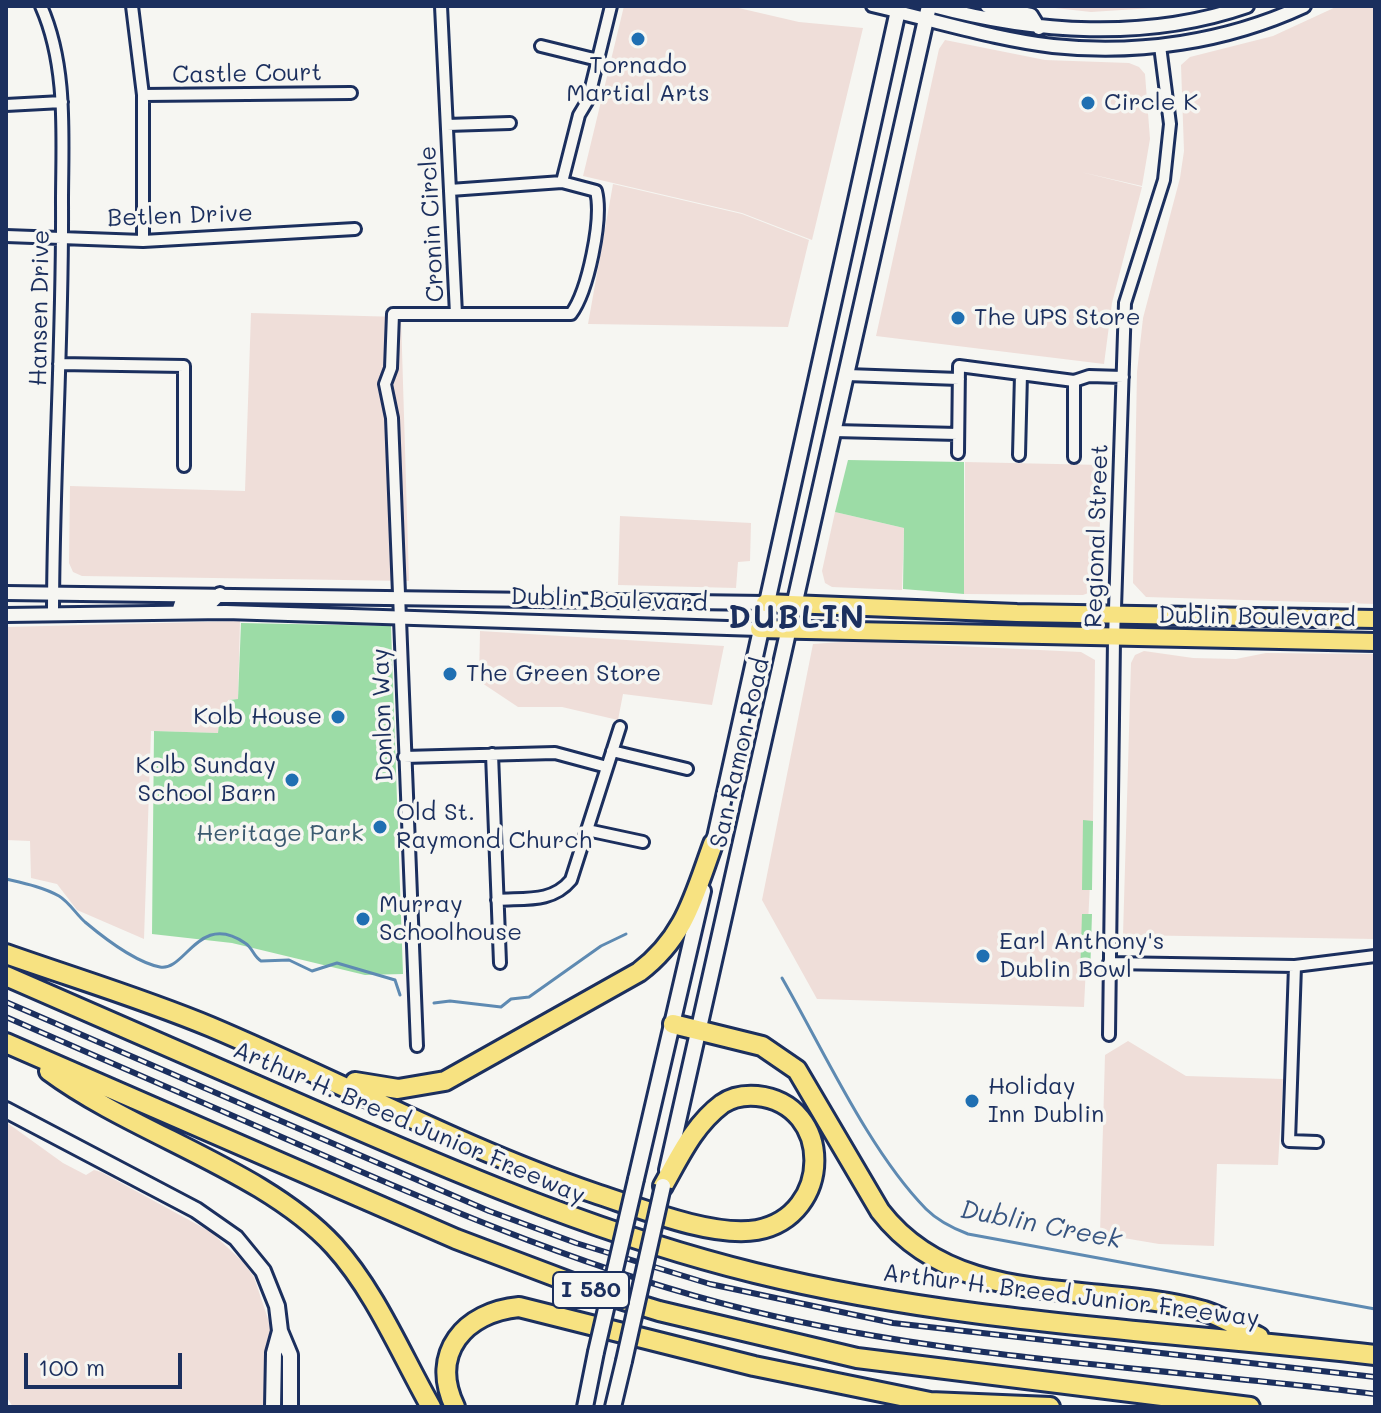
<!DOCTYPE html>
<style>
body{margin:0}
#map{position:relative;width:1381px;height:1413px;overflow:hidden;background:#f6f6f2;font-family:Mali,sans-serif}
canvas{display:block}
.frame{position:absolute;inset:0;border:8px solid #1b2f5e;pointer-events:none}
.scale{position:absolute;left:24px;top:1353px;width:158px;height:36px;box-sizing:border-box;border:4px solid #1b2f5e;border-top:0;padding-left:10px;font-size:24px;line-height:28px;white-space:nowrap;color:#1b2f5e;-webkit-text-stroke:6px #f6f6f2;paint-order:stroke}
</style>
<div id="map">
<canvas width="1381" height="1413"></canvas>
<div class="frame"></div>
<div class="scale">100 m</div>
</div>
<script>
const ctx = document.querySelector('canvas').getContext('2d');
ctx.lineJoin = 'round';
function fill(path, color) { ctx.fillStyle = color; ctx.fill(path, 'evenodd'); }
function stroke(path, color, width, dash) { ctx.strokeStyle = color; ctx.lineWidth = width; ctx.lineCap = dash ? 'butt' : 'round'; ctx.setLineDash(dash || []); ctx.stroke(path); }
function label(font, color, halo, rows, align = 'center') {
  ctx.font = font + ' Mali,sans-serif'; ctx.lineWidth = 7; ctx.setLineDash([]); ctx.textBaseline = 'middle'; ctx.strokeStyle = halo; ctx.fillStyle = color; for (const [text, x, y, turn = 0] of rows) {
    ctx.save(); ctx.translate(x, y); ctx.rotate((+turn || 0) * Math.PI / 180); ctx.textAlign = isNaN(turn) ? turn : align; if (halo) ctx.strokeText(text, 0, 0); ctx.fillText(text, 0, 0); ctx.restore();
  }
}
const built = new Path2D(`
 M624,6H730L799,22L863,28L812,240L742,213L583,176Z
 M1037,6H1183L1091,12Z
 M1338,6H1375V604L1146,597L1133,583L1137,372L1143,318L1180,178L1184,151L1181,65L1190,57L1273,36Z
 M945,40L1045,60L1129,63L1139,67L1145,74L1150,139L1142,186L1081,172L1142,187L1112,303L1104,364L876,336L939,49Z
 M613,184L742,214L809,240L788,327L588,324Z
 M251,313L401,317L409,581L82,576L73,572L69,563L70,486L245,491Z
 M965,462L1102,465L1098,577L1091,592L1083,595L964,594Z
 M835,512L904,528L902,590L832,587L825,583L822,571Z
 M620,516L751,523L750,561L738,562L736,588L618,585Z
 M240,621L238,699L228,700V713L219,722L218,733L151,731L144,939L77,910L57,884L31,878L30,841L6,840V627Z
 M480,631L724,646L712,705L623,694L618,720L562,707H518L479,681Z
 M854,641L1081,652L1095,660L1093,820L1084,1007L817,999L762,900L813,644Z
 M1144,651L1193,658L1236,659L1266,653L1375,654V939L1123,935L1131,663L1135,655Z
 M1128,1041L1186,1076L1283,1079L1278,1165L1217,1164L1214,1246L1159,1244L1100,1234L1105,1055Z
 M6,1122L63,1163L86,1175L94,1170L101,1172L211,1232L243,1262L254,1277L271,1328L268,1407H13L6,1396Z`);
const green = new Path2D(`
 M848,460L964,462V594L903,589L904,528L835,512Z
 M241,623L391,626L403,974L365,975L232,943L152,934L154,731L218,733L219,723L228,713L229,700L238,699Z
 M1083,820L1093,821L1092,890H1082Z
 M1082,914H1092L1090,977H1080Z`);
const stream = new Path2D(`
 M6,879C23,883 43,887 59,896C69,902 76,914 85,922C104,938 135,962 160,967C185,972 199,911 245,943C253,948 253,956 261,961L289,960L312,971L337,963L395,980L400,995
 M782,978C823,1049 869,1151 926,1209C938,1221 952,1228 968,1234L1375,1309
 M434,1003L450,1001L501,1007L511,999L529,997L601,946L626,934`);
const minor = new Path2D(`
 M41,6C68,67 62,137 62,203C63,340 53,477 53,615
 M132,6L143,95V241
 M441,6L456,314H571C588,291 603,219 596,191L562,182L579,115L588,100L611,6
 M872,6L897,12
 M541,46L598,60
 M143,95L351,93
 M6,105L62,102
 M447,125L510,123
 M450,190L562,182
 M6,236L143,241L355,229
 M59,364L184,366V466
 M847,375L959,379
 M1074,381V457
 M834,431L958,434
 M958,453L959,366L1074,381L1089,376L1123,377
 M1019,455L1021,374
 M612,751L687,769
 M492,754L500,963
 M404,757L555,753L607,767
 M587,830L643,842
 M497,900C525,898 552,903 571,880L620,727
 M1109,963L1295,966L1375,956
 M1295,966L1289,1141L1317,1142
 M1109,1035L1114,639L1125,303L1164,180L1170,124L1160,46
 M417,1046L392,418L385,384L391,368L393,314H456`);
const tertiary = new Path2D(`
 M933,6C1034,33 1146,41 1247,6
 M987,6L1031,15L1039,28
 M897,12C948,24 1001,40 1053,46C1138,55 1226,42 1304,6
 M6,593L765,603
 M178,612L181,603L212,602L220,594
 M6,615L226,612L759,629`);
const secondary = new Path2D(`
 M712,851L899,6
 M6,1110L196,1210L236,1238L263,1271L277,1306L280,1331L290,1355V1407
 M667,1170L929,6
 M636,1179L703,891
 M273,1407L274,1353L280,1331
 M585,1407L596,1352
 M613,1407L624,1361`);
const primary = new Path2D(`
 M765,603L1017,613L1375,619
 M759,629L1375,642`);
const motorway = new Path2D(`
 M6,954C74,978 144,999 211,1027C339,1081 462,1148 594,1193C637,1207 712,1238 757,1230C833,1216 834,1104 757,1096C745,1095 732,1097 722,1104C694,1125 680,1156 663,1186
 M6,976C116,1024 226,1072 336,1120C473,1180 609,1237 755,1273C957,1323 1168,1331 1375,1355
 M673,1024L762,1046L797,1070L880,1211C958,1312 1094,1280 1204,1311C1223,1317 1242,1329 1259,1337
 M6,1043L456,1239L591,1290L659,1311L857,1358L1250,1407
 M49,1071C134,1134 264,1170 334,1246C375,1291 401,1354 431,1407
 M355,1082L398,1089L445,1081L639,972C685,937 694,896 713,844
 M455,1407C429,1353 465,1312 519,1307L754,1366L930,1402L1050,1407`);
const rail = new Path2D(`
 M6,1002L489,1211L576,1243L710,1284L893,1323L1375,1377
 M6,1017C109,1062 213,1107 316,1152C457,1214 598,1273 748,1310C952,1360 1167,1368 1375,1394`);
const secondaryBridge = new Path2D(`
 M596,1352L636,1179
 M624,1361L663,1186`);
const markers = [
 [638,39,8,"#1f6fb2"],
 [1088,103,8,"#1f6fb2"],
 [958,318,8,"#1f6fb2"],
 [450,674,8,"#1f6fb2"],
 [338,717,8,"#1f6fb2"],
 [292,780,8,"#1f6fb2"],
 [380,827,8,"#1f6fb2"],
 [363,919,8,"#1f6fb2"],
 [983,956,8,"#1f6fb2"],
 [972,1101,8,"#1f6fb2"]
];
const shields = [
 [591,1290,76]
];
const shieldNames = [
 ["I 580",591,1290]
];
const poiNames = [
 ["Tornado",638,66,"center"],
 ["Martial Arts",638,94,"center"],
 ["Circle K",1104,103],
 ["The UPS Store",974,318],
 ["The Green Store",466,674],
 ["Kolb House",322,717,"right"],
 ["Kolb Sunday",276,766,"right"],
 ["School Barn",276,794,"right"],
 ["Old St.",396,813],
 ["Raymond Church",396,841],
 ["Murray",379,905],
 ["Schoolhouse",379,933],
 ["Earl Anthony's",999,942],
 ["Dublin Bowl",999,970],
 ["Holiday",988,1087],
 ["Inn Dublin",988,1115]
];
const streetNames = [
 ["Castle Court",247,74,-1],
 ["Betlen Drive",180,216,-2],
 ["Cronin Circle",432,224,-93],
 ["Hansen Drive",40,308,-89],
 ["Regional Street",1097,536,-88],
 ["Dublin Boulevard",609,600,2],
 ["Dublin Boulevard",1257,617,1],
 ["Donlon Way",383,715,-92],
 ["San Ramon Road",740,753,-77],
 ["Arthur H. Breed Junior Freeway",409,1123,23],
 ["Arthur H. Breed Junior Freeway",1071,1296,7]
];
const parkNames = [
 ["Heritage Park",280,834]
];
const waterNames = [
 ["Dublin Creek",1041,1225,11]
];
const districtNames = [
 ["DUBLIN",797,618]
];
fill(built, '#efded9');
fill(green, '#9cdca6');
stroke(stream, '#5e8ab2', 3);
stroke(minor, '#1b2f5e', 16);
stroke(tertiary, '#1b2f5e', 18);
stroke(secondary, '#1b2f5e', 20);
stroke(primary, '#1b2f5e', 22);
stroke(motorway, '#1b2f5e', 24);
stroke(minor, '#f6f6f2', 10);
stroke(tertiary, '#f6f6f2', 12);
stroke(secondary, '#f6f6f2', 14);
stroke(primary, '#f7e281', 16);
stroke(motorway, '#f7e281', 18);
stroke(rail, '#1b2f5e', 6);
stroke(rail, '#f6f6f2', 3, [9]);
stroke(secondaryBridge, '#1b2f5e', 20, []);
stroke(secondaryBridge, '#f6f6f2', 14);
for (const [x, y, r, color] of markers) { const dot = new Path2D(); dot.arc(x, y, r, 0, 2 * Math.PI); ctx.fillStyle = color; ctx.fill(dot); stroke(dot, '#f6f6f2', 3); }
for (const [x, y, w] of shields) { const box = new Path2D(); box.roundRect(x - w / 2, y - 18, w, 36, 6); ctx.fillStyle = '#f6f6f2'; ctx.fill(box); stroke(box, '#1b2f5e', 2); }
label('bold 22px', '#1b2f5e', null, shieldNames);
label('24px', '#1b2f5e', '#f6f6f2', poiNames, 'left');
label('24px', '#1b2f5e', '#f6f6f2', streetNames);
label('24px', '#3b5a70', '#f6f6f2', parkNames);
label('italic 26px', '#375581', '#f6f6f2', waterNames);
ctx.letterSpacing = '2px';
label('bold 32px', '#1b2f5e', '#f6f6f2', districtNames);
ctx.letterSpacing = '0px';
</script>
